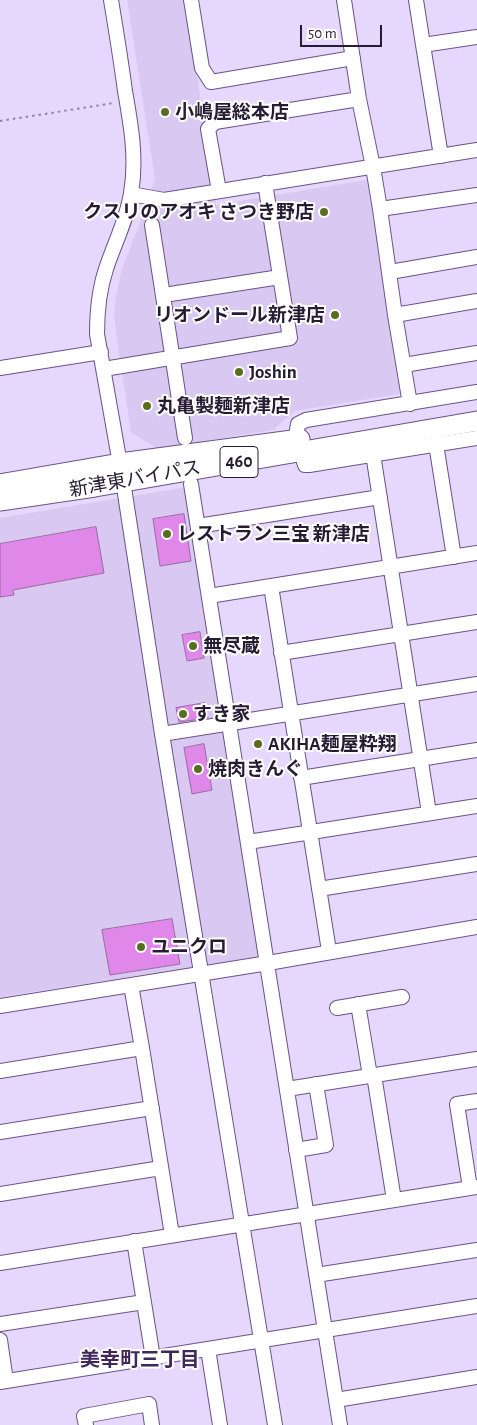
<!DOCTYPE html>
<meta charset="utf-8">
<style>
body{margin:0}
#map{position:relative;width:477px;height:1425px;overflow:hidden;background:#e6d7fd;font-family:"Alegreya Sans",sans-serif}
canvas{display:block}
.scale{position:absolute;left:300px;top:25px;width:82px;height:22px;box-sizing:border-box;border:2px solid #251b32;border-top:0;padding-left:6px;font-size:15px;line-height:18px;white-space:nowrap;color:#251b32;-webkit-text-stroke:4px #fff;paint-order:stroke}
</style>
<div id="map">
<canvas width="477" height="1425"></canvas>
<div class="scale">50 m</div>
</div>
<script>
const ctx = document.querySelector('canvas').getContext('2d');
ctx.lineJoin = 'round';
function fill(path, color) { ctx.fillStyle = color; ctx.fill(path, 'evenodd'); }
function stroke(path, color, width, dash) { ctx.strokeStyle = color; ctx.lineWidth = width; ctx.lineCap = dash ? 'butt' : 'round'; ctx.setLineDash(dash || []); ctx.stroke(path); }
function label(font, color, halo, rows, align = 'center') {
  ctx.font = font + ' "Alegreya Sans","Noto Sans JP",sans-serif'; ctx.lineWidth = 4; ctx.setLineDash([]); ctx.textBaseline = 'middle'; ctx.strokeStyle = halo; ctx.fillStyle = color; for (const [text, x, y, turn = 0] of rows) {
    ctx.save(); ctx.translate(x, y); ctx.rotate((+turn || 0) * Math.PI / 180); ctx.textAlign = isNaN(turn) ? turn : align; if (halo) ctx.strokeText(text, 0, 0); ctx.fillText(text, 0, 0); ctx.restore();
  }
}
const built = new Path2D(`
 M127,0H186L216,205L366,180L370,182L402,390L399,394L295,411L273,430L158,449L131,432L117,340L114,314L116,296L122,269L138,228L155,179Z
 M187,487L262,956L0,997V518Z`);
const building = new Path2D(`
 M184,514L191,561L160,566L153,519Z
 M96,527L104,573L13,590L14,595L0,597V544Z
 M200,632L204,658L187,661L182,635Z
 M205,703L208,718L179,722L176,708Z
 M204,744L212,790L192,794L184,748Z
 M172,919L180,964L110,975L102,930Z`);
const path = new Path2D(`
 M0,121L114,103`);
const minor = new Path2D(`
 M111,0C116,30 121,61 125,91C131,125 137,159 131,193C127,220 114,244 106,269C99,290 97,312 97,334L123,481L162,734L275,1425
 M191,0L202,68L211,82L353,58
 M344,0L359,99L373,167L380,209L395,315L410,404
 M416,0L423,45
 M441,156L423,45L477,37
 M219,191L208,129L215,122L359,99
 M131,194L164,200L477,150
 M380,209L477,195
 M152,225L185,438
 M390,272L477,257
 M164,295L280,277
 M395,315L477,301
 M404,365L477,353
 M0,368L101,352
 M104,369L290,338L265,183
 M299,439L297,430L298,424L306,420L477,392
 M436,444L454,557
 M301,451L305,465H309L477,438
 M373,454L429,813
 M191,484L340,1425
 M198,526L380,497
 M271,586L329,951
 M209,596L477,553
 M281,653L477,622
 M162,734L477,684
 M301,778L477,750
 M248,842L477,806
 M319,889L477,864
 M131,985L142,1048L172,1235
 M358,1004L370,1076
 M0,1006L268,963L477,927
 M337,1008L402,997
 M0,1071L142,1048
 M374,1075L394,1200
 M287,1089L477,1059
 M0,1132L152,1108
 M296,1150L326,1145L316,1084
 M470,1188L457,1104L477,1101
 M0,1194L161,1168
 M134,1241L153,1358
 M0,1263L477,1187
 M316,1275L477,1250
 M0,1324L144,1302
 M0,1340L6,1381
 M208,1349L220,1425
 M0,1382L477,1306
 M336,1400L477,1377
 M86,1425L84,1416L149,1404L152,1425`);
const highway = new Path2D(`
 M0,484L120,463L300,439
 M0,501L95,487L477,421`);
const markers = [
 [165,112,5,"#596e1d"],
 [324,212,5,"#596e1d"],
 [335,315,5,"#596e1d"],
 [239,372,5,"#596e1d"],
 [147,406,5,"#596e1d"],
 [167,534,5,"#596e1d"],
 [193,646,5,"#596e1d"],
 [183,714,5,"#596e1d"],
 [258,744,5,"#596e1d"],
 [198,769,5,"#596e1d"],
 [141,947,5,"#596e1d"]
];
const shields = [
 [239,462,38]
];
const shieldNames = [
 ["460",239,462]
];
const poiNames = [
 ["小嶋屋総本店",175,112],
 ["クスリのアオキ さつき野店",314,212,"right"],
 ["リオンドール新津店",325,315,"right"],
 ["Joshin",249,372],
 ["丸亀製麺新津店",157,406],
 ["レストラン三宝 新津店",177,534],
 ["無尽蔵",203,646],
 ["すき家",193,714],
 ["AKIHA麺屋粋翔",268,744],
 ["焼肉きんぐ",208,769],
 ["ユニクロ",151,947]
];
const streetNames = [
 ["新津東バイパス",135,479,-10]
];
const neighbourhoodNames = [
 ["美幸町三丁目",140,1360]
];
fill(built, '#d9c8f2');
fill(building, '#e088ea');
stroke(building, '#996d9e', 1);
stroke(minor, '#6a5289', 16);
stroke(highway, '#6a5289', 21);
stroke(path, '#9285a4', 2, [2.5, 4]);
stroke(minor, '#fff', 14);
stroke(highway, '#fff', 19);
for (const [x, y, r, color] of markers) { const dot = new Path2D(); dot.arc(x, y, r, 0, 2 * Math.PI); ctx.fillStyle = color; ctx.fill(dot); stroke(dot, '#fff', 2); }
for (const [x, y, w] of shields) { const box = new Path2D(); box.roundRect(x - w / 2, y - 15.5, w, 31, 4); ctx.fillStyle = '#fff'; ctx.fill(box); stroke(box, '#251b32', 1); }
label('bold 18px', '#251b32', null, shieldNames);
label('bold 19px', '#251b32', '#fff', poiNames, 'left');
label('19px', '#251b32', '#fff', streetNames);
label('bold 20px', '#3f275a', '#fff', neighbourhoodNames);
</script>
